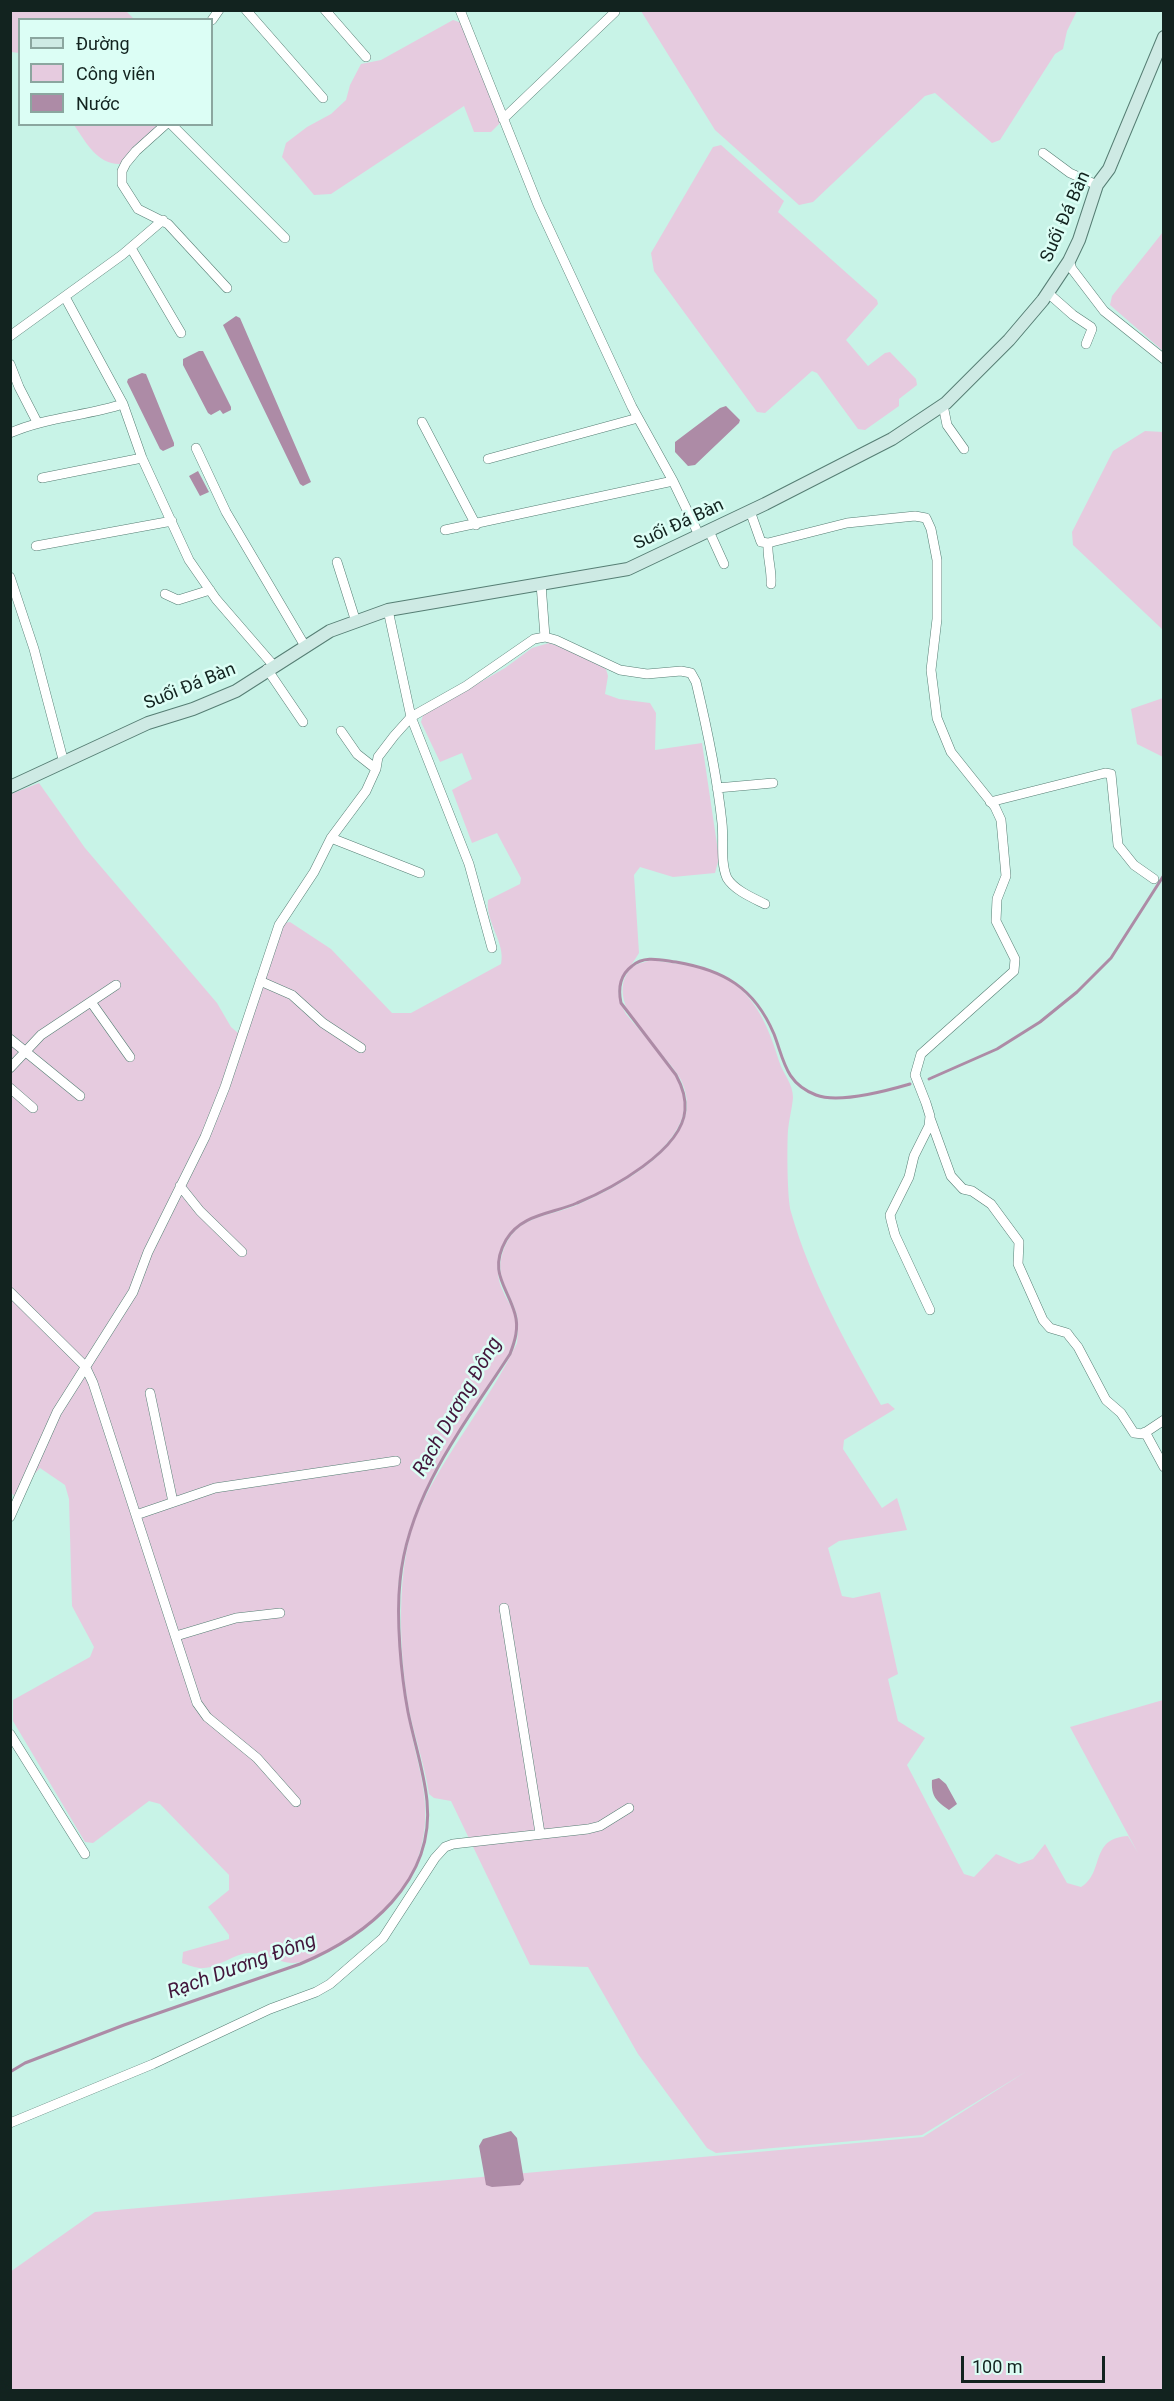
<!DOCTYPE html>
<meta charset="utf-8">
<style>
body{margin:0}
#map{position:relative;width:1174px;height:2401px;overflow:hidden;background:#c8f3e7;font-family:Roboto,sans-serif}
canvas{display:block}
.frame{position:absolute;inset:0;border:12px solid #12231f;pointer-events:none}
.legend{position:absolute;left:18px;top:18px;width:195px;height:108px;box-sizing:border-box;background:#dcfef5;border:2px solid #8ba69f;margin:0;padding:8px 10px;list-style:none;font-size:18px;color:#12231f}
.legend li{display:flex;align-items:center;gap:12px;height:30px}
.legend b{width:30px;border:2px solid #8ba69f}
.scale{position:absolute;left:961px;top:2356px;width:144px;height:27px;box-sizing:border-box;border:3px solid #12231f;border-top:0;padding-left:8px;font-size:18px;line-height:21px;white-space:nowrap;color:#12231f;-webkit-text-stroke:4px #dcfef5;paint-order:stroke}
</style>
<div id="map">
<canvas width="1174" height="2401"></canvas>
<div class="frame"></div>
<ul class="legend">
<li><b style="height:8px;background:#ceeae4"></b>Đường</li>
<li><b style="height:16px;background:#e6cbdf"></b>Công viên</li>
<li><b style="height:16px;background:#ad8ba6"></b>Nước</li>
</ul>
<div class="scale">100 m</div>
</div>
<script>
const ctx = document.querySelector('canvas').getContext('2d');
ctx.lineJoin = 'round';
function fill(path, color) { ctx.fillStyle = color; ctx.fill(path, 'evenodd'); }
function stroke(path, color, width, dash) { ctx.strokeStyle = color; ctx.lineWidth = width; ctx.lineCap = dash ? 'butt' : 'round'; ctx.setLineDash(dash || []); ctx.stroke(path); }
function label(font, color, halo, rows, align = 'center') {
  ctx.font = font + ' Roboto,sans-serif'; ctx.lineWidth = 5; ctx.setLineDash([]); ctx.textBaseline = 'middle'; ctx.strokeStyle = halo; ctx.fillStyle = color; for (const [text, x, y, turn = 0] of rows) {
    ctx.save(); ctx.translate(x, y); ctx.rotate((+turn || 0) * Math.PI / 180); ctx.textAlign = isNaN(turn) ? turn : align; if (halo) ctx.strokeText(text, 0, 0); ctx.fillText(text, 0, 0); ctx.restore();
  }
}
const green = new Path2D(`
 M11,10L126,11L134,19L20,20L19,53L11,52Z
 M641,11H1077L1067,31L1063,49L1055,54L1000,140L992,143L935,93L925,96L813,202L799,205L715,130Z
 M453,20L462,23L500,123L491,132H474L464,106L331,194L314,195L282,157L286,143L307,127L331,114L346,100L350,85L361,64L381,60Z
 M74,125H163L121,164C97,165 86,142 74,125Z
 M721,145L784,201L778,212L877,300L878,304L846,340L868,366L885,353L890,352L916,379L917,385L899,399V406L865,430L858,429L817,373L812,371L765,413L757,412L654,271L651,253L713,147Z
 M1163,232V351L1110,305L1112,296Z
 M1145,431L1163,432V630L1073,545L1072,532L1113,451Z
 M549,643L569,650L606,669L608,676L605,694L619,699L650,703L656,713L655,750L702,743L719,858L715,873L673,877L640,867L634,875L639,953C625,977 609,983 626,1014C642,1034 671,1063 681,1086C703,1139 615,1188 575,1203C551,1212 524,1214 507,1237C497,1251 495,1273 502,1289C505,1297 511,1305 514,1313C518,1327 514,1340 509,1353C464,1424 408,1494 399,1579C397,1591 399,1604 399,1616C400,1648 402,1679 407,1710C417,1773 440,1810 412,1874C404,1892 378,1915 364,1928C350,1940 309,1964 291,1963C277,1962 265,1953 251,1953C236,1952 220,1967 204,1968C198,1969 188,1965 182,1963L183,1952L229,1939V1935L208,1907L229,1890V1875L160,1804L149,1801L93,1843L85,1842L13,1721V1700L90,1657L94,1647L72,1606L69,1499L65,1485L40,1468L14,1496L11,1492V794L39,783L85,848L217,1003L231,1027L244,1038L284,923L290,922L331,949L392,1013H411L501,964C506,943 485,922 488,900L520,884L521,878L497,833L472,843L452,790L472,779L462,753L440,762L421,722L423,715L505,668L532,648Z
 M1163,698H1164L1163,757L1137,744L1131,709Z
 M652,960C674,964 702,965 722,976C755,993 769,1028 779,1061C783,1074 793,1083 793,1098C792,1109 789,1119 788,1130C787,1145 787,1198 791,1212C810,1279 846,1344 881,1405L888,1403L895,1409L844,1440L843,1449L882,1508L897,1498L907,1530L839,1541L828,1548L842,1596L853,1598L880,1592L898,1674L888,1679L898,1721L925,1738L907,1765L964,1874L974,1877L996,1854L1019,1864L1033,1859L1045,1844L1067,1883L1081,1887C1105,1873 1089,1838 1128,1836L1138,1853L1070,1727L1163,1700V2390H11L10,2272L95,2212L923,2137L1027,2071L922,2135L716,2153L707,2148L638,2054L588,1967L530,1965L451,1801L434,1798L429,1794C425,1767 416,1741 410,1714C399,1657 394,1562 420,1508C447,1450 490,1400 517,1343C518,1333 519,1325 517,1315C512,1294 495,1279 502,1255C513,1215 546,1218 577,1205C614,1189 676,1156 686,1114C689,1102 685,1085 678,1075C661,1047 614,1016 624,980C626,975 629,969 634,966C639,963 646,962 652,960Z`);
const water = new Path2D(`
 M236,316L240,318L311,482L303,486L300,484L223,325Z
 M199,351H203L231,407V410L223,414L220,410L211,415L208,413L183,365V359Z
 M142,373L146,374L174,443V446L163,451L160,449L127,382L128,379Z
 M726,406L740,420L739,423L695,465L688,466L675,452V442L720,408Z
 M198,471L209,492L200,496L189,476Z
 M939,1778L946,1784L957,1804L949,1810C936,1801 931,1796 932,1780Z
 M511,2131L517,2138L524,2180L520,2185L492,2187L486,2185L479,2146L483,2139Z`);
const stream = new Path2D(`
 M929,1079L997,1049L1040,1022L1077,992L1111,958L1164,875
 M10,2072L25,2063L124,2025L300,1964C367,1936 435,1882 427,1801C424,1771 414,1742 408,1712C401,1675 396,1619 400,1581C408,1495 465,1424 510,1354C515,1341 519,1328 515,1314C507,1286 488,1272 506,1240C521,1214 552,1214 577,1203C611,1189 682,1151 685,1110C686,1098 682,1086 676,1075L621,1003C618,989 620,975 632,966C644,955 661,960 676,962C723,970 754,987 774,1034C784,1060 785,1083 816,1095C839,1104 886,1091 910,1084`);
const street = new Path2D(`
 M246,10L323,98
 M325,10L366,57
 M460,10L538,205L632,407L673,481L699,535
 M212,20L219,10
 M503,119L615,12
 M166,124L136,151L126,163L122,171V184L138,209L168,224L227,288
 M171,124L285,238
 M1043,153L1070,173L1097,185
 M131,248L181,333
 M1069,261L1072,269L1104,311L1164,359
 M1048,293L1073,315L1091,327L1092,329L1086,344
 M65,297L123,404L142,458L189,560L216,599L274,666
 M10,336L122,255L163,220
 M10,364L19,387L37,422
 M943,405L947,425L964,449
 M422,422L476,525
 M10,433C46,417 86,416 123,404
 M196,448L226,512L305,646
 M488,459L638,418
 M42,478L142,458
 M750,511L761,542L768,543L847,523L915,516L926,518L931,529L937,560V619L931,670L937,718L951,752L995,807L1001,820L1006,876L997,899L996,921L1015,959L1014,971L921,1054L915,1075L926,1103L930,1116L929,1126L914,1156L909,1177L890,1215L891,1220L895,1235L930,1310
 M445,530L673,481
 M709,531L724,564
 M768,543C767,558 772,569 771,584
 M36,546L172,521
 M337,562L356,622
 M10,577L34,649L64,763
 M541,584L545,637
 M165,594L178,600L210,590
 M388,610L411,717L469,864L492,948
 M267,669L303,722
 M341,731L357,754L376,769
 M717,788L773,783
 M990,802L1105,773L1111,774L1118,845L1134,865L1154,879
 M331,838L420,873
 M260,981L292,995L323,1023L361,1048
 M91,1002L130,1057
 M10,1039L80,1096
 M10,1068L41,1035L116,985
 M10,1088L33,1108
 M930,1118L951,1176L963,1189L972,1191L991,1204L1019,1242L1018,1264L1043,1320L1050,1328L1067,1333L1070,1337L1078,1347L1106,1400L1121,1413L1134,1433L1143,1434L1164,1420
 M180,1186L200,1211L242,1252
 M10,1292L85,1366L93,1383L197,1703L207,1717L257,1758L296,1802
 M150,1393L173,1502
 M1145,1432L1164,1467
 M136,1515L215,1488L396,1461
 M10,1517L57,1412L133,1292L148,1252L205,1137L225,1087L279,925L314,872L331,838L366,791L376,769L378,757L394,736L411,717L466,686L534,639L545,637L556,640L620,670L647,674L681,671L691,673L696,682C707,728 717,775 722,823C724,840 720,862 727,878C734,890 753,898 765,904
 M504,1608L540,1833
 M176,1636L236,1618L280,1613
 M10,1734L85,1854
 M10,2123L153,2064L270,2009L316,1992L330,1984L383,1938L435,1858L445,1847L453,1844L588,1829L600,1826L629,1808`);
const secondary = new Path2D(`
 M10,787L148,723L193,709L236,691L330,631L388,610L628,569L765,504L892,439L946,403L1009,340L1043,300L1069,261L1079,240L1097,185L1109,169L1164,37`);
const streetNames = [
 ["Suối Đá Bàn",1066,217,-66],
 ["Suối Đá Bàn",679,525,-25],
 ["Suối Đá Bàn",190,687,-22]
];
const waterNames = [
 ["Rạch Dương Đông",458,1407,-60],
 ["Rạch Dương Đông",242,1967,-20]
];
fill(green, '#e6cbdf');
fill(water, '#ad8ba6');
stroke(stream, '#ad8ba6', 3);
stroke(street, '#567e74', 10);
stroke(secondary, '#567e74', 14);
stroke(street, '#fff', 9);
stroke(secondary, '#ceeae4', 12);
label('18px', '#12231f', '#dcfef5', streetNames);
label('italic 20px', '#42163b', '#dcfef5', waterNames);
</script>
